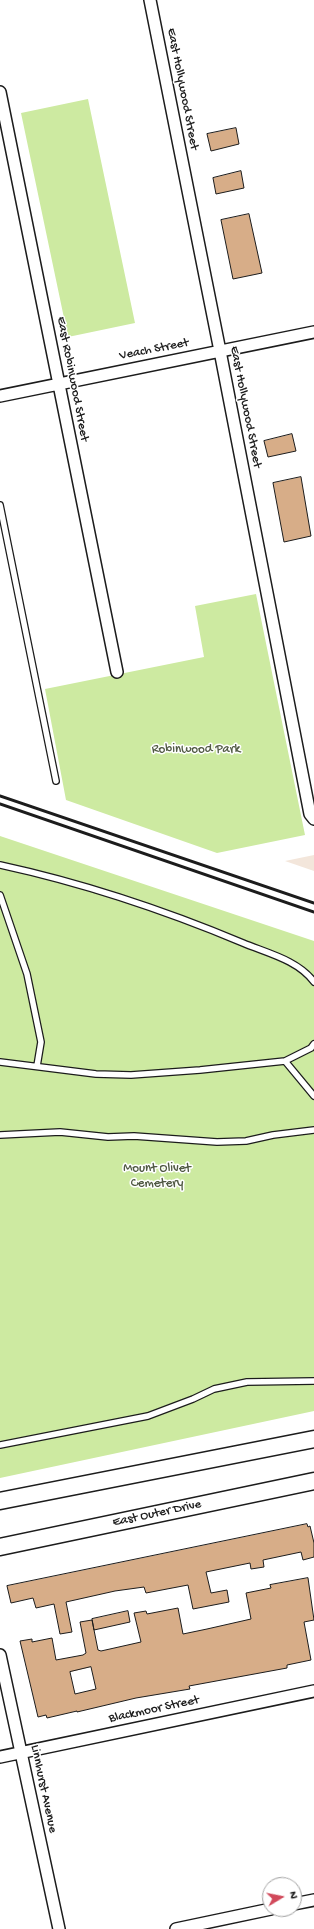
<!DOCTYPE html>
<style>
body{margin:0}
#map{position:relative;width:314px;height:1929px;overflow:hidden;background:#fff;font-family:"Gochi Hand",sans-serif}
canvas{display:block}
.north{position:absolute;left:262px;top:1877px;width:40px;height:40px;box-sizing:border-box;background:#fff;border:1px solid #a4a4a4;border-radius:50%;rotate:80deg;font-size:11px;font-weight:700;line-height:16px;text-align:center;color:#1c1c1c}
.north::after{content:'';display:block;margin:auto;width:14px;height:18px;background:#d1495b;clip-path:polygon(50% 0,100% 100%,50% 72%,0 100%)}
</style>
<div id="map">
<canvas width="314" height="1929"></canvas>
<div class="north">N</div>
</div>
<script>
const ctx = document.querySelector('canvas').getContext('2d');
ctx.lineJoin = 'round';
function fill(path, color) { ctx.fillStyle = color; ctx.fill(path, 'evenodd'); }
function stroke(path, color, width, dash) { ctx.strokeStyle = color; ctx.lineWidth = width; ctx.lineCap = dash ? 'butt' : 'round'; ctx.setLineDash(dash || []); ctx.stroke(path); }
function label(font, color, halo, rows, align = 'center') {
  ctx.font = font + ' "Gochi Hand",sans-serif'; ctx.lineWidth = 3; ctx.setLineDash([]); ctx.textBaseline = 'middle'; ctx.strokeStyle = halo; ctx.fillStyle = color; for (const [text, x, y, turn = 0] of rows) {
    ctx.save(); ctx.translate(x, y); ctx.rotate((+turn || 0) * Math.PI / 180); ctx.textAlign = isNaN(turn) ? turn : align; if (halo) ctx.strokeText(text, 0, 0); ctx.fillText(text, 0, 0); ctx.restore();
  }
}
const built = new Path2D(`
 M314,855V871L285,861Z`);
const green = new Path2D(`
 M88,99L135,323L68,337L21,113Z
 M256,594L305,835L217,853L66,800L45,689L204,657L195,606Z
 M0,836L314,941V1411L0,1478Z`);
const building = new Path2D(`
 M236,128L239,144L211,151L207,134Z
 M241,171L244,188L216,194L213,178Z
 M249,214L262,273L233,279L221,220Z
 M292,434L296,451L268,457L264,441Z
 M301,477L311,536L284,542L273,483Z
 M307,1524L308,1527L310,1526L314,1543V1557L303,1560L301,1552L263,1560L264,1567L251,1569L250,1563L206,1572L211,1593L227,1590L229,1602L193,1609L188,1585L146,1593L144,1587L115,1591L66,1602L72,1632L60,1634L54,1604L36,1608L33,1598L11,1603L7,1586Z
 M308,1578L314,1620L304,1622L311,1660L287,1665V1668L189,1686L190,1689L136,1698L77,1712V1711L47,1718L46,1715L38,1717L20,1641L32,1639V1642L52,1638L56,1660L83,1655L86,1653L80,1622L92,1620L98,1650L101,1651L141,1642L134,1613L146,1611L147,1614L178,1608L183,1634L207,1629L251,1619L246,1593L271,1588L270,1585ZM91,1667L96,1689L75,1694L70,1672Z
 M128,1611L130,1622L94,1630L92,1619Z`);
const service = new Path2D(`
 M0,505L56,781
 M0,865C83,883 164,910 243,943C267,953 298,960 314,982
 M0,895L27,974L41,1042L37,1066
 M285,1061L314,1096
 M0,1062L96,1074L131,1075L200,1070L285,1061L311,1048L314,1044
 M0,1135L60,1132L108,1137L134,1136L217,1142L246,1141L273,1135L314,1130
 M0,1445L148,1416L193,1399L214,1389L247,1382L314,1381`);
const minor = new Path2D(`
 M150,0L220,351L310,814L314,819
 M0,92L117,672
 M0,396L314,332
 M0,1655L59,1929
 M0,1757L314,1691
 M294,1904L314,1900
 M176,1929L271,1909`);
const secondary = new Path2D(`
 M0,1501L314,1439
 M0,1547L314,1481`);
const rail = new Path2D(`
 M0,796L314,903
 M0,804L314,912`);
const streetNames = [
 ["East Hollywood Street",182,89,79],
 ["Veach Street",154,350,-11],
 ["East Robinwood Street",72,379,79],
 ["East Hollywood Street",245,407,79],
 ["East Outer Drive",157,1514,-12],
 ["Blackmoor Street",154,1710,-12],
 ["Linnhurst Avenue",43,1789,78]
];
const parkNames = [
 ["Robinwood Park",196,750],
 ["Mount Olivet",157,1169],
 ["Cemetery",157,1184]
];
fill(built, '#f3e6db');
fill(green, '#cdeaa1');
fill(building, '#d7ad88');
stroke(building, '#1c1c1c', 1);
stroke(service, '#1c1c1c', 8);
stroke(minor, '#1c1c1c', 14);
stroke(secondary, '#1c1c1c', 19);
stroke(service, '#fff', 5.5);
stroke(minor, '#fff', 11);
stroke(secondary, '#fff', 16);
stroke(rail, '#1c1c1c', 3);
label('13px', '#1c1c1c', '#fff', streetNames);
label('13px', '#515a44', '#fff', parkNames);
</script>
